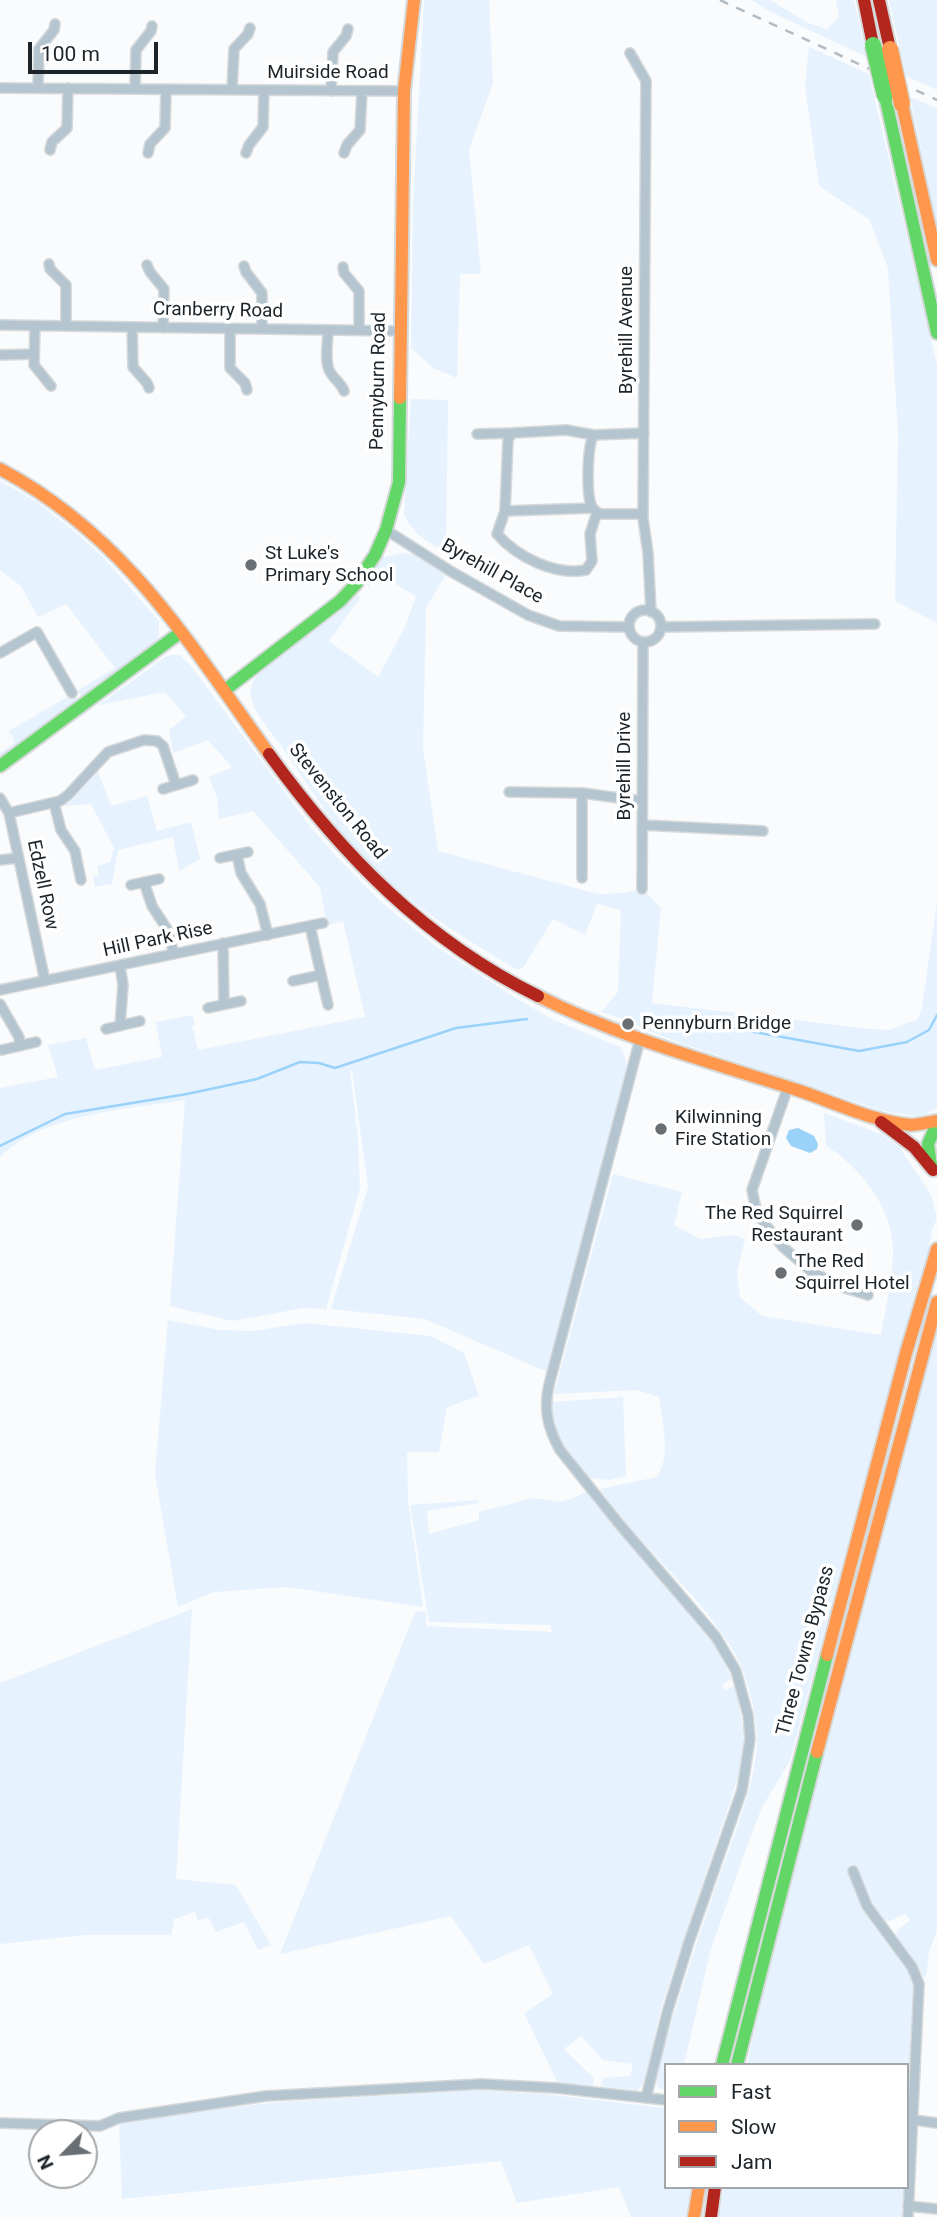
<!DOCTYPE html>
<style>
body{margin:0}
#map{position:relative;width:937px;height:2217px;overflow:hidden;background:#f9fbfd;font-family:Roboto,sans-serif}
canvas{display:block}
.legend{position:absolute;left:664px;top:2063px;width:245px;height:126px;box-sizing:border-box;background:#fff;border:2px solid #a4a7a9;margin:0;padding:9px 12px;list-style:none;font-size:21px;color:#1c2429}
.legend li{display:flex;align-items:center;gap:14px;height:35px}
.legend b{width:35px;border:2px solid #a4a7a9}
.north{position:absolute;left:28px;top:2119px;width:70px;height:70px;box-sizing:border-box;background:#fff;border:2px solid #a4a7a9;border-radius:50%;rotate:245deg;font-size:19px;font-weight:700;line-height:28px;text-align:center;color:#1c2429}
.north::after{content:'';display:block;margin:auto;width:24px;height:32px;background:#696f73;clip-path:polygon(50% 0,100% 100%,50% 72%,0 100%)}
.scale{position:absolute;left:28px;top:42px;width:130px;height:32px;box-sizing:border-box;border:4px solid #1c2429;border-top:0;padding-left:9px;font-size:21px;line-height:24px;white-space:nowrap;color:#1c2429;-webkit-text-stroke:5px #fff;paint-order:stroke}
</style>
<div id="map">
<canvas width="937" height="2217"></canvas>
<ul class="legend">
<li><b style="height:9px;background:#63d668"></b>Fast</li>
<li><b style="height:9px;background:#ff974d"></b>Slow</li>
<li><b style="height:9px;background:#b3261e"></b>Jam</li>
</ul>
<div class="north">N</div>
<div class="scale">100 m</div>
</div>
<script>
const ctx = document.querySelector('canvas').getContext('2d');
ctx.lineJoin = 'round';
function fill(path, color) { ctx.fillStyle = color; ctx.fill(path, 'evenodd'); }
function stroke(path, color, width, dash) { ctx.strokeStyle = color; ctx.lineWidth = width; ctx.lineCap = dash ? 'butt' : 'round'; ctx.setLineDash(dash || []); ctx.stroke(path); }
function label(font, color, halo, rows, align = 'center') {
  ctx.font = font + ' Roboto,sans-serif'; ctx.lineWidth = 7; ctx.setLineDash([]); ctx.textBaseline = 'middle'; ctx.strokeStyle = halo; ctx.fillStyle = color; for (const [text, x, y, turn = 0] of rows) {
    ctx.save(); ctx.translate(x, y); ctx.rotate((+turn || 0) * Math.PI / 180); ctx.textAlign = isNaN(turn) ? turn : align; if (halo) ctx.strokeText(text, 0, 0); ctx.fillText(text, 0, 0); ctx.restore();
  }
}
const green = new Path2D(`
 M424,0H489L493,83L469,150L481,274H460L457,378L433,368L411,348L413,205Z
 M752,0H770L808,23L827,29L839,17L836,0H854L867,57L769,11Z
 M889,0H937V90L906,76Z
 M809,47L869,74L937,365V623L895,601L898,433L888,268L869,219L819,186L805,86Z
 M910,97L937,108V227Z
 M411,399L448,400L446,550C425,542 415,535 404,515Z
 M0,481L37,502L75,532L103,557L159,621V639L83,699L77,691L115,668L66,604L38,617L21,586L0,570Z
 M405,553C419,554 435,562 443,574H446L426,608L423,748L438,851L598,894L624,893L642,889L661,908L652,1003L870,1029L889,1030L918,1019L922,1008L937,902V1108L920,1117L883,1111L680,1043L641,1028L632,1022L601,1012L618,992L621,910L597,904L585,935L553,919L523,968L516,969C462,937 400,899 358,852C329,819 305,781 280,744C270,730 244,703 252,684C263,659 334,618 357,595L361,597L329,641L378,677L406,625L416,596L378,574L368,587L366,580L383,557Z
 M172,655H180L191,666L309,825L335,855L381,902L437,947L517,999L554,1020L620,1047L625,1057L627,1068L547,1372L425,1319L331,1309L368,1187L352,1070L350,1071L358,1139L360,1188L326,1309L304,1308L232,1321L170,1306L185,1100C127,1109 43,1114 0,1157V1088L58,1077L48,1045L86,1038L95,1070L162,1057L156,1022L193,1015L195,1025L192,1026L198,1050L365,1017L343,921L327,926L320,887L253,811L219,819L217,797L209,777L231,768V766L208,740L173,753L169,730L186,716L165,692L99,705L165,657Z
 M74,693L80,702L0,760V753L15,742L9,731Z
 M98,772L111,806L147,796L157,831L191,822L200,859L179,871L173,837L118,850L112,884L95,887L93,876L99,875L97,866L110,862L114,848L91,804L61,806L70,802Z
 M824,1113L881,1134L900,1148L931,1195L937,1218L930,1235L932,1236L929,1245L932,1247L918,1283L869,1462L790,1761L762,1807L743,1857L710,1952L684,2065H666V2092L657,2086L656,2076C674,2011 695,1947 717,1883C732,1841 756,1784 757,1740C757,1710 746,1669 729,1644C693,1587 638,1545 600,1489L657,1477C672,1455 662,1422 659,1397L637,1390L554,1394L613,1174L682,1192L674,1225L700,1239L735,1235L745,1239L737,1273L740,1297L762,1316L881,1335C885,1311 894,1271 893,1248C891,1204 860,1169 826,1145Z
 M168,1320L220,1330L253,1331L305,1323L430,1336L464,1353L479,1396L447,1407L439,1452H407L408,1501L423,1607L287,1587L214,1592L178,1607L155,1475Z
 M937,1331V1930L929,1952L926,1977L920,1975L897,1939L896,1934L899,1929L910,1920L906,1914C895,1916 891,1926 879,1918L850,1870L911,1972L915,1986L907,2104V2065H747L768,1969Z
 M623,1397L626,1476L610,1480L590,1478C571,1455 551,1434 552,1402Z
 M587,1491L707,1633L720,1654L732,1679L722,1685L725,1690L736,1686L744,1738L742,1766L660,2011L646,2080L637,2091L601,2086L603,2078L630,2076L633,2064L603,2060L581,2036L564,2049L594,2078L593,2086L558,2083L524,2013L553,1994L529,1945L484,1964L451,1916L280,1954L415,1612L426,1611V1626L552,1632L550,1625L429,1622L410,1505L478,1500V1503L427,1511L429,1534L479,1520V1512L533,1498L559,1502L572,1499Z
 M192,1609L176,1879L236,1885L271,1945L258,1950L244,1922L216,1932L208,1917L198,1921L195,1912L174,1919L171,1935H86L0,1944V1683Z
 M476,2090L544,2094L666,2108V2187H691L685,2217H631L619,2187L517,2203L501,2161L122,2199L119,2123L215,2109L281,2102Z
 M724,2187H904L903,2217H719Z`);
const water = new Path2D(`
 M798,1128L814,1136L818,1144L817,1149L810,1153L791,1146L786,1138L789,1130Z`);
const stream = new Path2D(`
 M652,1019L733,1028L859,1051L907,1042L929,1030L937,1015
 M0,1146L65,1114L187,1094L257,1079L300,1062L319,1063L335,1068L456,1028L527,1019`);
const street = new Path2D(`
 M630,53L646,81L643,518L648,553L651,612
 M0,88L404,91
 M38,88L39,49L54,30L55,24
 M135,89L136,50L151,31L152,26
 M232,90L234,49L248,34L250,28
 M331,91L333,52L346,36L348,29
 M50,150L52,142L67,128L68,88
 M148,153L150,144L165,128L166,89
 M246,153L249,145L263,127L264,90
 M344,153L347,145L360,130L362,91
 M49,264L50,269L66,285V326
 M147,265L150,272L164,289L163,328
 M244,266L246,272L262,293V329
 M343,267L344,273L359,291V330
 M0,325L401,331
 M35,326L34,365L51,386
 M132,327L133,367L147,383L149,388
 M230,329V368L245,383L247,390
 M328,330C328,342 324,361 330,372C334,379 341,383 344,391
 M0,355L33,354
 M477,434L512,433
 M594,435L566,430L512,433L508,440L505,511L497,534C517,557 555,576 586,570L592,561L590,534L597,512
 M505,511L593,508
 M643,514H600C596,512 595,511 592,507C586,495 587,445 594,435L644,433
 M386,530L452,572L528,615L559,626L629,627
 M629 626a16 16 0 1 1 32 0a16 16 0 1 1-32 0Z
 M661,627L875,624
 M0,653L37,632L72,693
 M163,789L193,780
 M509,792L582,793L642,801
 M582,793V878
 M0,798L9,813L45,981
 M54,803L61,830L75,851L81,880
 M9,813L60,801L68,795L108,752L144,740L157,741L163,746L176,785
 M642,825L763,831
 M237,855L241,873L260,904L268,935
 M220,858L248,852
 M0,860L18,858
 M144,882L152,906L167,929L174,954
 M131,885L159,879
 M642,889L643,642
 M310,926L328,1005
 M223,943L224,1004
 M120,966L123,985L120,1026
 M293,981L321,975
 M0,990L323,923
 M0,1004L19,1037L20,1046
 M208,1008L241,1001
 M106,1029L140,1021
 M640,1039L550,1381C543,1407 547,1427 560,1450L620,1525L716,1637L736,1671L748,1715L750,1739L742,1790L689,1942L667,2013L646,2098
 M2,1050L36,1042
 M788,1087L752,1190L757,1214L783,1247L812,1272L842,1287L868,1295
 M853,1871L867,1906L912,1967L919,1984L908,2217
 M907,2119L937,2123
 M0,2123L100,2126L119,2118L266,2096L481,2084L557,2088L666,2100
 M908,2206L937,2209`);
const fast = new Path2D(`
 M885,96L937,333
 M225,690L340,601L356,584L375,555L386,530L399,482L400,398
 M0,766L181,632
 M931,1165L928,1144L937,1123
 M722,2065L827,1655
 M737,2065L817,1752`);
const slow = new Path2D(`
 M902,104L937,260
 M400,398L404,91L414,0
 M0,469C125,535 189,643 269,754
 M538,996C619,1037 707,1061 794,1089C832,1101 870,1121 911,1125C919,1125 929,1122 937,1121
 M827,1655L906,1353L937,1249
 M817,1752L937,1302
 M694,2217L699,2187`);
const jam = new Path2D(`
 M864,0L873,45
 M879,0L890,49
 M269,754C342,855 426,941 538,996
 M881,1122L914,1147L933,1170
 M711,2217L715,2187`);
const rail = new Path2D(`
 M720,0L937,100`);
const fastBridge = new Path2D(`
 M873,45L885,96`);
const slowBridge = new Path2D(`
 M890,49L902,104`);
const markers = [
 [251,565,7,"#696f73"],
 [628,1024,7,"#696f73"],
 [661,1129,7,"#696f73"],
 [857,1225,7,"#696f73"],
 [781,1273,7,"#696f73"]
];
const streetNames = [
 ["Muirside Road",328,73],
 ["Cranberry Road",218,311,1],
 ["Byrehill Avenue",627,330,-90],
 ["Pennyburn Road",379,381,-89],
 ["Byrehill Place",492,572,29],
 ["Byrehill Drive",625,766,-90],
 ["Stevenston Road",337,802,51],
 ["Edzell Row",42,885,78],
 ["Hill Park Rise",158,940,-12],
 ["Three Towns Bypass",806,1651,-75]
];
const poiNames = [
 ["St Luke's",265,554],
 ["Primary School",265,576],
 ["Pennyburn Bridge",642,1024],
 ["Kilwinning",675,1118],
 ["Fire Station",675,1140],
 ["The Red Squirrel",843,1214,"right"],
 ["Restaurant",843,1236,"right"],
 ["The Red",795,1262],
 ["Squirrel Hotel",795,1284]
];
fill(green, '#e6f3fe');
fill(water, '#9ad2fa');
stroke(stream, '#9ad2fa', 2.5);
stroke(street, '#d6d9da', 12);
stroke(fast, '#d6d9da', 16);
stroke(slow, '#d6d9da', 16);
stroke(jam, '#d6d9da', 16);
stroke(street, '#b5c5d0', 9);
stroke(fast, '#63d668', 12);
stroke(slow, '#ff974d', 12);
stroke(jam, '#b3261e', 12);
stroke(rail, '#b3bbc2', 2.5, [9, 9]);
stroke(fastBridge, '#d6d9da', 19, []);
stroke(slowBridge, '#d6d9da', 19, []);
stroke(fastBridge, '#63d668', 16);
stroke(slowBridge, '#ff974d', 16);
for (const [x, y, r, color] of markers) { const dot = new Path2D(); dot.arc(x, y, r, 0, 2 * Math.PI); ctx.fillStyle = color; ctx.fill(dot); stroke(dot, '#fff', 2.5); }
label('19px', '#1c2429', '#fff', streetNames);
label('19px', '#1c2429', '#fff', poiNames, 'left');
</script>
